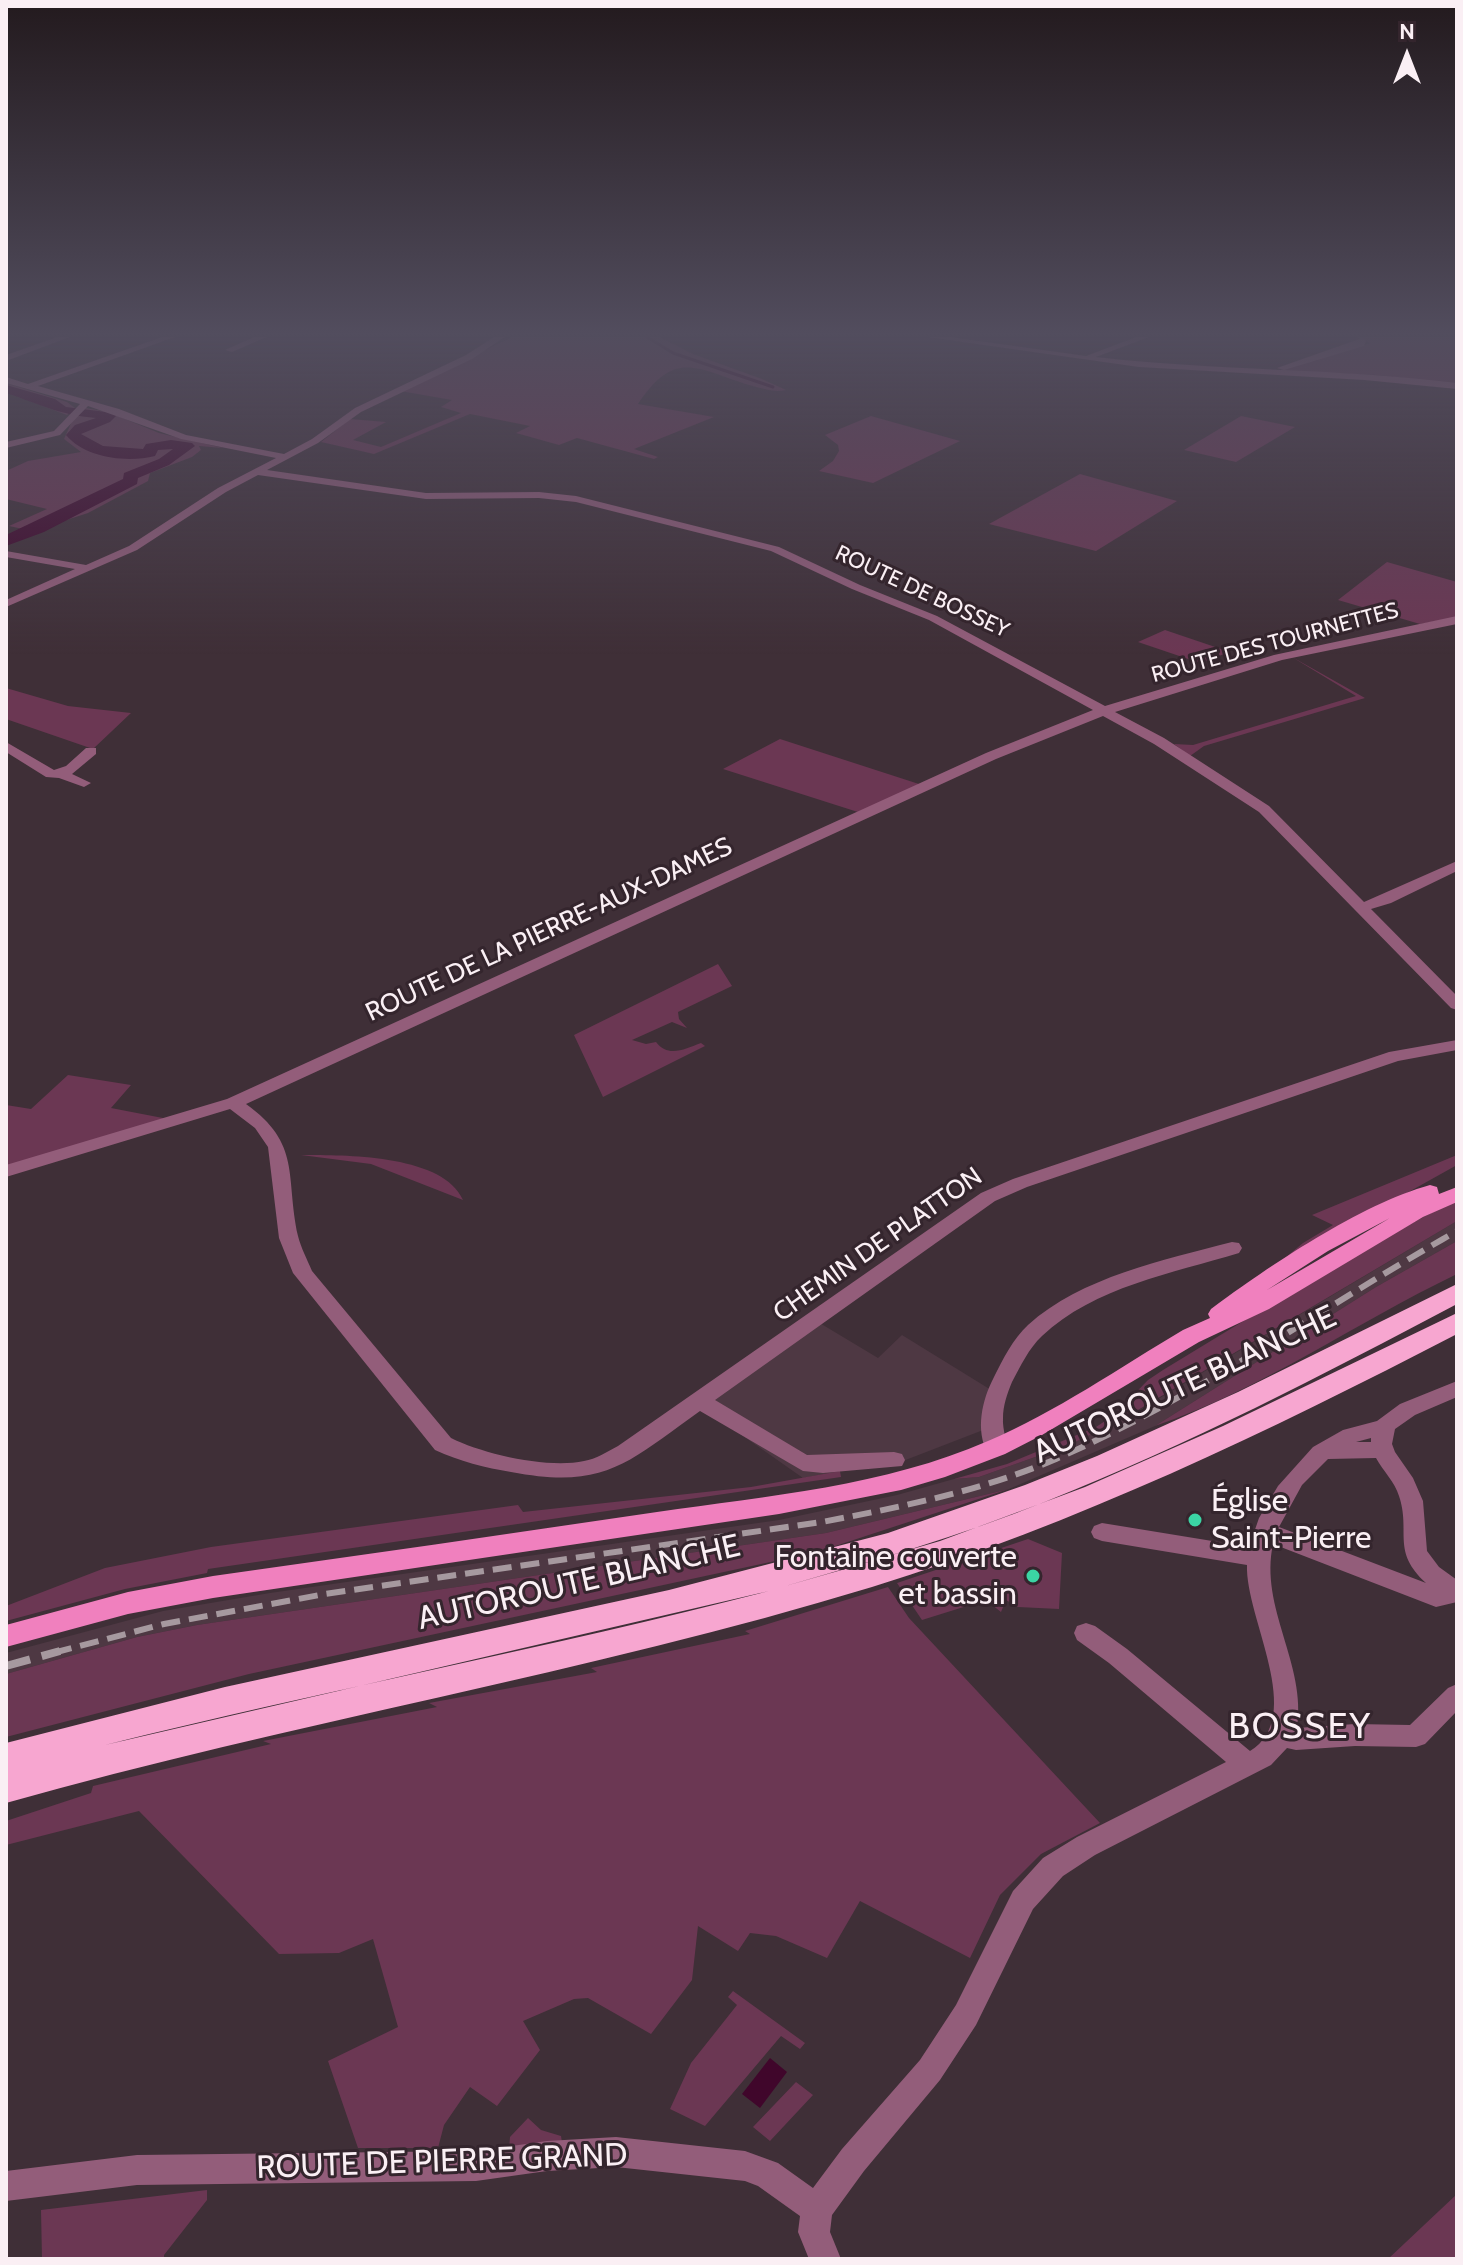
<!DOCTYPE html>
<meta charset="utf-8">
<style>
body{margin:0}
#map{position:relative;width:1463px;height:2265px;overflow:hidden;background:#3f2f37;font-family:Cabin,sans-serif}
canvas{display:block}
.frame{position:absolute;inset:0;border:8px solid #faeff4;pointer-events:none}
.north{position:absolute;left:1367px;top:16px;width:80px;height:80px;-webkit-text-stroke:6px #34252d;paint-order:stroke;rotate:0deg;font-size:22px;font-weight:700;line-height:32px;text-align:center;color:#faeff4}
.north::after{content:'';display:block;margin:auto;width:28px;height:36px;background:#faeff4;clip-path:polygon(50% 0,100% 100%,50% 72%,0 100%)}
</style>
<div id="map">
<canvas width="1463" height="2265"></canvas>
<div class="frame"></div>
<div class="north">N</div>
</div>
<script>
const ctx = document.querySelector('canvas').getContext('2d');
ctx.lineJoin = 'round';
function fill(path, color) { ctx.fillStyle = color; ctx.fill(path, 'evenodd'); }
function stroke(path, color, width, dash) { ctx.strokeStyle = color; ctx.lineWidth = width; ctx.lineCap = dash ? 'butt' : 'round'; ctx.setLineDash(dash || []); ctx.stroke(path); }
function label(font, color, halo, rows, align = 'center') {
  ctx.font = font + ' Cabin,sans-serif'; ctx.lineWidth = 6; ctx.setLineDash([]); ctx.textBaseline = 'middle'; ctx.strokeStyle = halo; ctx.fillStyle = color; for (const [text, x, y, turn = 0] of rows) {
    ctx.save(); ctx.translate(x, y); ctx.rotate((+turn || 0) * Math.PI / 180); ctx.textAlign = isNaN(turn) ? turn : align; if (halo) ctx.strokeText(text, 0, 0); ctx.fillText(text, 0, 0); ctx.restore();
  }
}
const built = new Path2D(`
 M1457,1221V1241L1376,1287L1155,1426L1009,1489L826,1533L197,1625L137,1637L6,1674V1653L163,1611L270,1593L779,1520L897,1495L954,1479L979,1477L1069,1445L1143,1408Z
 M808,1316L878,1358L902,1335L996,1393L991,1427L890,1466L840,1471L803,1478L689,1398Z`);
const green = new Path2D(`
 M512,337H660L693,354L762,379L786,390C773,393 762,388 749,385C695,368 675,349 638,404L714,417L634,449L658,457L654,459L577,438L559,445L516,433L530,426L470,414L374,454L321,442L350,419L386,422L353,440L381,447L461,413L441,407L452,400L400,391Z
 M1356,337H1457V384L1376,375L1277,371L1370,343Z
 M6,383L67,402L75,408L67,415L6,392Z
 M86,408L108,412L159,433L223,448L199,446L201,450L192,457L150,473L148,481L88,513L32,531L9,526L47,509L6,499V471L28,461L81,452L64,439L73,419Z
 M871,416L960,441L873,483L819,471L833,461L839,451L838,445L825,435Z
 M1241,416L1295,427L1236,462L1184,450Z
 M1080,474L1177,501L1096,551L989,524Z
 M1387,562L1457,582V618L1420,624L1338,600Z
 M1165,630L1227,651V653L1200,663L1138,642Z
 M1292,657L1365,698L1204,746L1190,756L1174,744L1193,745L1356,696Z
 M6,688L68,706L131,713L93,749L6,719Z
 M780,739L922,785L861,813L723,769Z
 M718,964L732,986L678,1012L679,1019L687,1028L672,1022L632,1040L646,1044L656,1042C668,1058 685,1049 701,1043L705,1046L603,1097L574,1035Z
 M68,1075L131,1085L111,1108L168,1119L6,1167V1105L31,1109Z
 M301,1155C343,1155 443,1154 463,1200L371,1164Z
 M1457,1155V1165L1274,1267L1303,1243L1333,1225L1312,1215Z
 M1457,1199V1221L1121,1420L1069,1445L979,1477L954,1479L1007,1464L1096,1427L1114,1415L1148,1380L1163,1370L1347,1258Z
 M1457,1241V1274C1355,1323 1263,1389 1155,1426L1376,1287Z
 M840,1471L841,1477L208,1569L207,1573L125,1589L6,1621V1606L105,1568L211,1547L518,1505L523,1512L751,1487Z
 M1009,1489L817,1552L249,1674L6,1737V1674L137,1637L197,1625L826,1533Z
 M1028,1539L1062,1553L1059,1609L1018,1607L1006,1600L1001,1612L986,1600L922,1620L897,1583Z
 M888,1587L909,1618L1100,1823L1041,1854L1000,1895L970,1958L860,1901L827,1958L776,1936L750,1933L738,1951L698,1926L692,1980L651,2034L588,1998L574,1999L523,2021L540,2050L497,2106L470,2087L444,2125L438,2148H358L328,2061L398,2027L373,1939L339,1953L279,1954L139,1811L6,1845V1821L91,1793L93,1786L271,1744L263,1741L437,1707L429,1703L597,1672L591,1668L750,1634L745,1631Z
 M733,1991L805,2043L800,2049L781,2036L705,2126L670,2109L691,2063L737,2005L728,1997Z
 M796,2082L813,2095L770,2141L753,2127Z
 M528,2118L541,2130L561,2136L562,2142L509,2149L510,2137Z
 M207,2190V2200L164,2255V2259H42L41,2210Z
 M1457,2194V2259H1388Z`);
const water = new Path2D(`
 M770,2058L787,2072L760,2108L742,2094Z`);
const stream = new Path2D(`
 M647,337L673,353L773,387`);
const river = new Path2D(`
 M6,385L55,399L66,407L114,413L116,416L110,422L81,434L103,446L143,449L146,444L171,440L192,443L195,446L169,465L138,478L137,484L44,532L6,546V535L123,479L124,473L159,459L173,449L158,450L155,456C127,463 85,458 66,435L75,425L96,418C59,415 40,404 6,393Z`);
const minor = new Path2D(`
 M57,337H70L6,361V355Z
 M162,337H175L38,386L119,409L186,435L284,454L312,439L355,408L466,355L494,337H505L472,359L361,412L318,443L267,470L426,493L539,492L576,496L779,547L860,585L937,616L1105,706L1274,655L1457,616V624L1282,660L1115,712L1164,738L1269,806L1364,902L1457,861V871L1391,903L1371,909L1457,996V1010L1451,1008L1259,812L1154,744L1103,716L996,759L246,1104C302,1144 285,1176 298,1236C301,1248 307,1259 312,1271L451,1438C483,1454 548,1469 584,1461C596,1459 607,1452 618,1446L981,1193L1013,1179L1389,1052L1457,1040V1050L1398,1061L1027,1187L995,1201L715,1400L807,1455L894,1452L902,1454L905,1460L902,1466L823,1473L803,1471L700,1411C628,1462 606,1490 511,1472C486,1468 459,1461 435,1450L293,1273L279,1238L268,1147L255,1128L230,1109L6,1177V1165L227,1099L986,753L1093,710L929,620L852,589L771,551L576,502L539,498L426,499L258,475L226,492L137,550L6,607V600L75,569L6,557V551L86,565L129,546L218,488L276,458L181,439L88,406L60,435L6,448V442L54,431L80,404L6,383V377L28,384Z
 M254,337H267L232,352L225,350Z
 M927,337H951L1086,356L1136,337H1149L1096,357C1216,371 1337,368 1457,383V389L1364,380L1139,367Z
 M1362,338L1366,341L1364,346L1284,370L1277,368Z
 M6,742L54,770L66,766L86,748H96V754L72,774L91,783L84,787L59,778L46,777L6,752Z
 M1232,1242L1239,1243L1242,1248L1239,1253C1173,1273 1094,1287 1042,1336C1029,1348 1020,1367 1012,1382C1007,1394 1003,1406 1003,1418C1002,1430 1009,1444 1004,1454L996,1456L988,1454C975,1430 982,1400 994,1377C1003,1359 1013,1339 1028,1325C1081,1277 1164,1260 1232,1242Z
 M1457,1381V1397L1415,1415L1395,1429L1392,1444L1395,1452L1413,1478L1423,1501L1427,1551L1439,1567L1457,1580V1602L1436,1607L1273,1544C1259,1608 1307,1664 1297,1728L1355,1724L1410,1725L1448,1688L1457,1684V1711L1425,1744L1416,1747L1355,1746L1296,1750L1287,1748L1271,1765L1095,1855L1063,1876L1033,1909L976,2025L940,2080L864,2171L832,2215L830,2232L841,2259H809L798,2232L800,2216L758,2186L745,2181L616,2167L547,2171L476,2181L137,2185L6,2201V2171L137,2155L476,2151L547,2141L616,2137L745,2151L778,2163L813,2188L842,2149L920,2060L956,2005L1013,1891L1043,1858L1077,1837L1226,1762L1109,1663L1077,1640L1074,1633L1077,1626L1086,1623L1095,1626L1127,1649L1250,1751C1307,1717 1245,1618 1247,1565L1102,1541L1094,1538L1091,1532L1094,1526L1102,1523L1249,1547L1259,1518L1278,1486L1313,1447L1343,1430L1377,1421L1400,1404ZM1371,1438V1442H1356ZM1376,1458C1383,1471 1395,1482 1399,1496C1411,1532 1391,1551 1426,1583L1279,1527L1302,1485L1328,1459Z`);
const major = new Path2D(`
 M1430,1185L1437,1187L1439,1194L1457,1187V1202L1423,1217L1269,1309L1199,1342L1042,1435L1005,1454L945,1477L901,1490L779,1514L213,1598L128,1614L6,1647V1625L128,1592L213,1576C361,1555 509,1534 657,1512C768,1496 885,1486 988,1441C1056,1412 1119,1368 1183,1330L1210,1318L1208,1314L1211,1309C1269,1266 1361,1204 1430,1185ZM1390,1218L1267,1290L1328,1251Z`);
const highway = new Path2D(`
 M1457,1284V1304C1323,1375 1188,1445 1047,1501C960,1536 871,1562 782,1587L940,1541L1085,1487L1223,1426L1457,1313V1334C1268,1432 1077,1524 872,1587C587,1674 292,1722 6,1803V1743L225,1687L669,1590L888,1533L1025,1485L1097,1456L1238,1392ZM769,1591C549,1648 325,1690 105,1745Z`);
const railFar1 = new Path2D(`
 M53,1653L164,1624L325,1594L822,1522C901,1507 981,1491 1056,1459C1197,1397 1323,1307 1457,1231`);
const rail = new Path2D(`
 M6,1666L60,1651`);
const markers = [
 [1195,1520,8,"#3bd4a4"],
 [1033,1576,8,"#3bd4a4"]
];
const farStreetnames = [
 ["ROUTE DE BOSSEY",922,592,25],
 ["ROUTE DES TOURNETTES",1275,643,-15]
];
const streetNames = [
 ["ROUTE DE LA PIERRE-AUX-DAMES",549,930,-25],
 ["CHEMIN DE PLATTON",878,1245,-35]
];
const nearStreetnames = [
 ["AUTOROUTE BLANCHE",1185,1385,-25],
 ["AUTOROUTE BLANCHE",579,1583,-13],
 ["ROUTE DE PIERRE GRAND",442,2162,-2]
];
const nearPoinames = [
 ["Église",1211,1502],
 ["Saint-Pierre",1211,1539],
 ["Fontaine couverte",1017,1558,"right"],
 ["et bassin",1017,1595,"right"]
];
const nearQuarternames = [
 ["BOSSEY",1300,1727]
];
fill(built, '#4e3843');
fill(green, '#6b3753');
fill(water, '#40062b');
stroke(stream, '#40062b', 3);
fill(river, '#40062b');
fill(minor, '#935d7a');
fill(major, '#f080be');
fill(highway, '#f7a6d0');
stroke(railFar1, '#a6999f', 6, [19, 9]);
stroke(rail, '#a6999f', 8, [25, 12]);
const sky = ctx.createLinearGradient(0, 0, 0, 655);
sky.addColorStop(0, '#231a1e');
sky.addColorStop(0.51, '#524d5e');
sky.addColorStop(1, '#524d5e00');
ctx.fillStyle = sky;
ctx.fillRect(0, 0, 1463, 655);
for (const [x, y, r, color] of markers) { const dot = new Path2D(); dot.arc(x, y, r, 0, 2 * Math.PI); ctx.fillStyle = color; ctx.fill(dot); stroke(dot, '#34252d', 3); }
label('22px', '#faeff4', '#34252d', farStreetnames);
label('26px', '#faeff4', '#34252d', streetNames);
label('32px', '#faeff4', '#34252d', nearStreetnames);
label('32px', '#faeff4', '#34252d', nearPoinames, 'left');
ctx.letterSpacing = '2px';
label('36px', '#faeff4', '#34252d', nearQuarternames);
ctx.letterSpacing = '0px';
</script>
